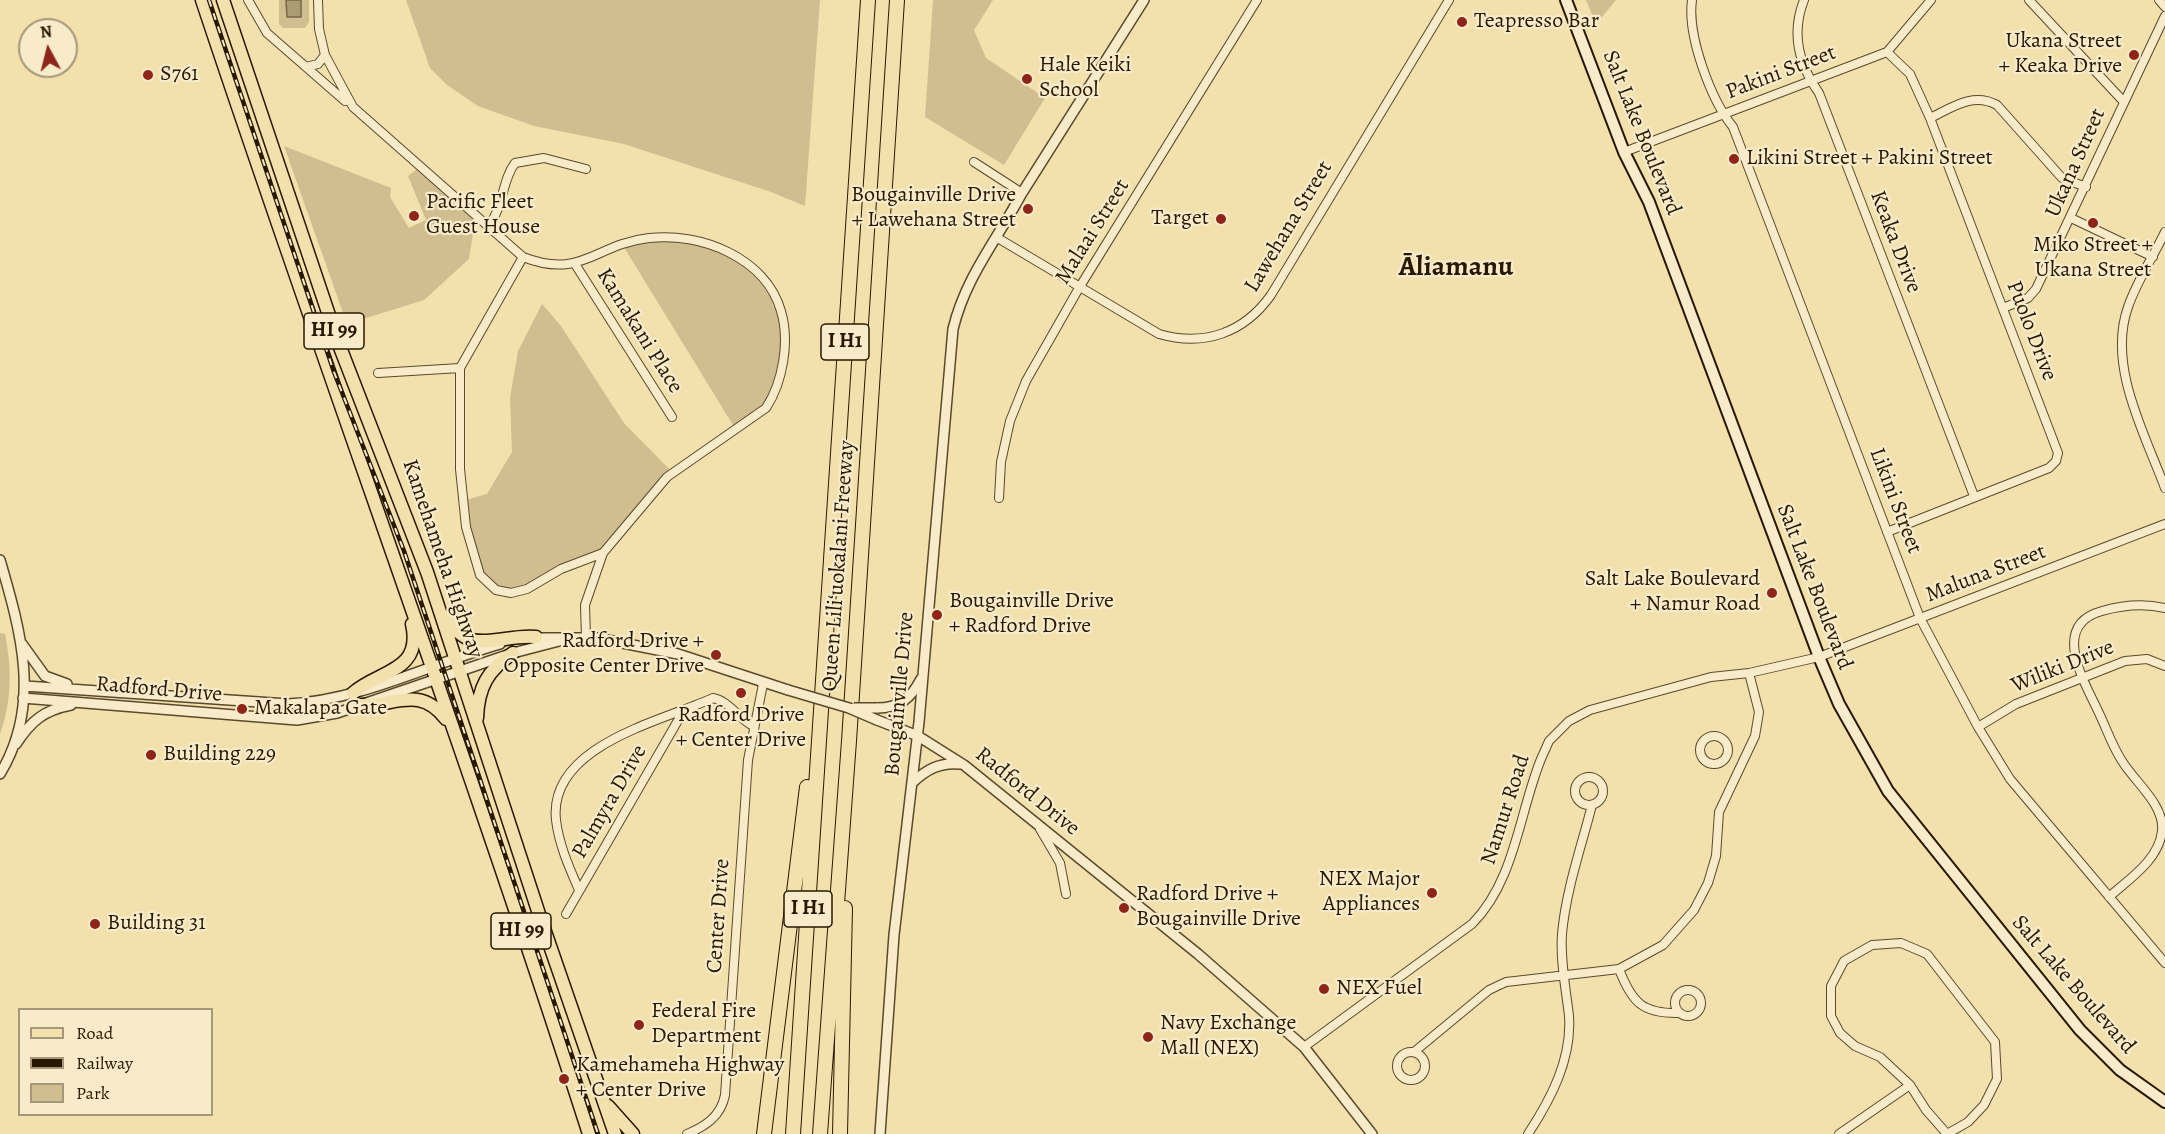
<!DOCTYPE html>
<meta charset="utf-8">
<style>
body{margin:0}
#map{position:relative;width:2165px;height:1134px;overflow:hidden;background:#f2e0ad;font-family:Alegreya,serif}
canvas{display:block}
.legend{position:absolute;left:18px;top:1008px;width:195px;height:108px;box-sizing:border-box;background:#f7ebca;border:2px solid #a4977a;margin:0;padding:8px 10px;list-style:none;font-size:18px;color:#281801}
.legend li{display:flex;align-items:center;gap:12px;height:30px}
.legend b{width:30px;border:2px solid #a4977a}
.north{position:absolute;left:18px;top:18px;width:60px;height:60px;box-sizing:border-box;background:#f7ebca;border:2px solid #a4977a;border-radius:50%;rotate:353deg;font-size:16px;font-weight:700;line-height:24px;text-align:center;color:#281801}
.north::after{content:'';display:block;margin:auto;width:21px;height:27px;background:#8f2418;clip-path:polygon(50% 0,100% 100%,50% 72%,0 100%)}
</style>
<div id="map">
<canvas width="2165" height="1134"></canvas>
<ul class="legend">
<li><b style="height:8px;background:#f2e0ad"></b>Road</li>
<li><b style="height:8px;background:#281801"></b>Railway</li>
<li><b style="height:16px;background:#d0be90"></b>Park</li>
</ul>
<div class="north">N</div>
</div>
<script>
const ctx = document.querySelector('canvas').getContext('2d');
ctx.lineJoin = 'round';
function fill(path, color) { ctx.fillStyle = color; ctx.fill(path, 'evenodd'); }
function stroke(path, color, width, dash) { ctx.strokeStyle = color; ctx.lineWidth = width; ctx.lineCap = dash ? 'butt' : 'round'; ctx.setLineDash(dash || []); ctx.stroke(path); }
function label(font, color, halo, rows, align = 'center') {
  ctx.font = font + ' Alegreya,serif'; ctx.lineWidth = 4.5; ctx.setLineDash([]); ctx.textBaseline = 'middle'; ctx.strokeStyle = halo; ctx.fillStyle = color; for (const [text, x, y, turn = 0] of rows) {
    ctx.save(); ctx.translate(x, y); ctx.rotate((+turn || 0) * Math.PI / 180); ctx.textAlign = isNaN(turn) ? turn : align; if (halo) ctx.strokeText(text, 0, 0); ctx.fillText(text, 0, 0); ctx.restore();
  }
}
const green = new Path2D(`
 M279,0H309V22L305,28H283L279,24Z
 M406,0H820L805,206L771,192L624,144L534,126L478,106L447,85L430,68Z
 M933,0H993L974,30L986,58L1045,98L1004,165L925,117Z
 M1586,0H1616L1596,24Z
 M284,146L391,188L390,197L409,228L426,220L408,176L421,166L476,214L469,259L424,300L347,324Z
 M649,238L712,246L763,277L783,315L782,363L766,408L736,430L622,244Z
 M542,304L561,326L624,423L673,473L603,553L511,593L486,582L462,501L487,494L512,452L510,398L518,351Z
 M0,633L5,634C12,669 12,700 0,734Z`);
const water = new Path2D(`
 M286,0H301V17H287Z`);
const minor = new Path2D(`
 M248,0L267,33L345,101
 M318,0L319,29L325,55L353,107L523,257C582,280 595,244 649,238C701,232 766,258 781,311C790,341 783,382 766,408L667,477L603,553L561,569L527,589L511,593L496,590L480,575L466,527L460,469V368L523,257
 M1692,0C1687,36 1711,100 1733,127L1920,618L1978,727L2010,779L2165,963
 M1804,0C1791,33 1799,65 1819,93L1974,496
 M2029,0L2124,102
 M2159,0L2165,7
 M1887,52L1910,74L1930,118L2058,453L2056,461L2049,468L1887,532
 M306,67L318,64L325,55
 M1930,118C1953,107 1973,92 1997,105L2062,178L2086,187
 M1624,152L1887,52L1931,0
 M974,162L1022,193
 M2071,218L2153,257
 M489,226C504,205 502,180 515,163L544,158L586,169
 M2165,232C2153,257 2137,281 2128,307C2107,366 2145,434 2165,488
 M996,237L1159,334C1204,347 1244,333 1271,295L1449,0
 M575,264L672,417
 M2003,308L2028,298L2036,289L2165,16
 M378,373L460,368
 M999,498L1001,462L1010,421L1026,381L1079,288L1257,0
 M586,638L585,605L603,553
 M1978,727L2016,704L2125,661L2147,659L2165,666
 M1700 750a14 14 0 1 1 28 0a14 14 0 1 1-28 0Z
 M1575 791a14 14 0 1 1 28 0a14 14 0 1 1-28 0Z
 M1040,829L1060,863L1066,894
 M579,890C569,867 559,845 556,820C548,745 663,721 713,698C729,701 739,719 753,726
 M2109,897C2129,879 2159,860 2162,831C2165,805 2134,781 2122,761C2112,746 2106,727 2098,711C2084,681 2050,625 2102,611C2123,605 2143,603 2165,608
 M566,914L684,710
 M1619,969C1632,1003 1643,1014 1680,1013
 M1675 1003a13 13 0 1 1 26 0a13 13 0 1 1-26 0Z
 M1304,1047L1472,924C1515,881 1519,813 1541,759L1549,741L1569,721L1590,710L1711,677L1749,673L1819,657L2165,524
 M1397 1066a14 14 0 1 1 28 0a14 14 0 1 1-28 0Z
 M1414,1052L1489,990L1506,982L1619,969L1663,945L1694,910L1708,883L1716,856L1719,812L1755,736L1759,712L1749,673
 M687,1134C706,1126 721,1116 725,1095L748,760L763,684
 M1528,1134C1551,1099 1572,1059 1569,1016C1566,989 1560,961 1562,934C1566,890 1581,848 1592,805
 M1839,1134L1910,1085
 M1947,1134L1968,1122L1984,1105L1997,1079L1995,1042L1927,954L1901,943L1872,945L1844,961L1831,986V1016L1840,1033L1855,1046L1880,1057L1910,1085L1926,1110L1947,1134`);
const tertiary = new Path2D(`
 M0,560C21,632 42,705 0,774
 M531,638H597L678,654L788,690
 M22,644L45,676L67,684
 M25,686L288,704C362,700 430,664 500,644
 M23,698L297,720L337,713L513,653L563,640
 M877,708C900,708 911,698 921,679
 M877,720L918,736L964,765L1198,954L1304,1047L1372,1134
 M16,744C31,721 44,710 71,705
 M912,783C926,770 939,762 960,764
 M880,1134L894,935L919,722L953,329C966,276 997,240 1022,193L1144,0`);
const secondary = new Path2D(`
 M1566,0L1624,152L1649,202L1819,657L1839,704L1888,791L2080,1030L2120,1070L2165,1102`);
const primary = new Path2D(`
 M202,0C328,379 467,754 589,1134
 M223,0L338,342L427,572L539,914L615,1134
 M447,617C469,658 498,634 536,637
 M353,693C379,670 423,672 412,624
 M359,705C394,707 419,684 446,719
 M477,718C478,687 488,670 513,653
 M608,1106L633,1134`);
const motorway = new Path2D(`
 M764,1134L807,787
 M793,1134L868,0
 M820,1134L849,741L897,0
 M840,1134L845,908`);
const rail = new Path2D(`
 M209,0L334,372L404,551L598,1134`);
const tertiaryBridge = new Path2D(`
 M788,690L849,708L877,720
 M854,708H877`);
const markers = [
 [1462,22,6,"#8f2418"],
 [2134,55,6,"#8f2418"],
 [148,75,6,"#8f2418"],
 [1027,79,6,"#8f2418"],
 [1734,159,6,"#8f2418"],
 [1028,209,6,"#8f2418"],
 [414,216,6,"#8f2418"],
 [1221,219,6,"#8f2418"],
 [2093,223,6,"#8f2418"],
 [1772,593,6,"#8f2418"],
 [937,615,6,"#8f2418"],
 [716,655,6,"#8f2418"],
 [741,693,6,"#8f2418"],
 [242,709,6,"#8f2418"],
 [151,755,6,"#8f2418"],
 [1432,893,6,"#8f2418"],
 [1124,908,6,"#8f2418"],
 [95,924,6,"#8f2418"],
 [1324,989,6,"#8f2418"],
 [639,1025,6,"#8f2418"],
 [1148,1037,6,"#8f2418"],
 [564,1079,6,"#8f2418"]
];
const shields = [
 [334,331,60],
 [845,342,48],
 [808,909,48],
 [521,931,60]
];
const shieldNames = [
 ["HI 99",334,331],
 ["I H1",845,342],
 ["I H1",808,909],
 ["HI 99",521,931]
];
const poiNames = [
 ["Teapresso Bar",1474,22],
 ["Ukana Street",2122,42,"right"],
 ["+ Keaka Drive",2122,67,"right"],
 ["Hale Keiki",1039,66],
 ["School",1039,91],
 ["S761",160,75],
 ["Likini Street + Pakini Street",1746,159],
 ["Bougainville Drive",1016,196,"right"],
 ["+ Lawehana Street",1016,221,"right"],
 ["Pacific Fleet",426,203],
 ["Guest House",426,228],
 ["Target",1209,219,"right"],
 ["Miko Street +",2093,246,"center"],
 ["Ukana Street",2093,271,"center"],
 ["Salt Lake Boulevard",1760,580,"right"],
 ["+ Namur Road",1760,605,"right"],
 ["Bougainville Drive",949,602],
 ["+ Radford Drive",949,627],
 ["Radford Drive +",704,642,"right"],
 ["Opposite Center Drive",704,667,"right"],
 ["Makalapa Gate",254,709],
 ["Radford Drive",741,716,"center"],
 ["+ Center Drive",741,741,"center"],
 ["Building 229",163,755],
 ["NEX Major",1420,880,"right"],
 ["Appliances",1420,905,"right"],
 ["Radford Drive +",1136,895],
 ["Bougainville Drive",1136,920],
 ["Building 31",107,924],
 ["NEX Fuel",1336,989],
 ["Federal Fire",651,1012],
 ["Department",651,1037],
 ["Navy Exchange",1160,1024],
 ["Mall (NEX)",1160,1049],
 ["Kamehameha Highway",576,1066],
 ["+ Center Drive",576,1091]
];
const streetNames = [
 ["Pakini Street",1781,73,-21],
 ["Salt Lake Boulevard",1641,133,68],
 ["Ukana Street",2076,163,-66],
 ["Lawehana Street",1289,227,-59],
 ["Malaai Street",1093,232,-58],
 ["Keaka Drive",1895,242,69],
 ["Kamakani Place",639,331,58],
 ["Puolo Drive",2031,331,69],
 ["Likini Street",1895,501,69],
 ["Kamehameha Highway",442,559,71],
 ["Queen Liliʻuokalani Freeway",839,566,-86],
 ["Maluna Street",1986,574,-21],
 ["Salt Lake Boulevard",1814,587,69],
 ["Wiliki Drive",2063,667,-22],
 ["Radford Drive",159,690,5],
 ["Bougainville Drive",900,694,-85],
 ["Radford Drive",1027,792,39],
 ["Palmyra Drive",610,802,-60],
 ["Namur Road",1506,810,-72],
 ["Center Drive",719,916,-86],
 ["Salt Lake Boulevard",2073,985,49]
];
const districtNames = [
 ["Āliamanu",1456,268]
];
fill(green, '#d0be90');
fill(water, '#ad9c73');
stroke(water, '#786745', 1.5);
stroke(minor, '#5a4a2c', 10);
stroke(tertiary, '#5a4a2c', 12);
stroke(secondary, '#281801', 14);
stroke(primary, '#281801', 15);
stroke(motorway, '#281801', 16);
stroke(minor, '#f7ebca', 8);
stroke(tertiary, '#f7ebca', 9);
stroke(secondary, '#f7ebca', 10);
stroke(primary, '#f2e0ad', 12);
stroke(motorway, '#f2e0ad', 14);
stroke(rail, '#281801', 4.5);
stroke(rail, '#f7ebca', 2, [7]);
stroke(tertiaryBridge, '#5a4a2c', 12, []);
stroke(tertiaryBridge, '#f7ebca', 9);
for (const [x, y, r, color] of markers) { const dot = new Path2D(); dot.arc(x, y, r, 0, 2 * Math.PI); ctx.fillStyle = color; ctx.fill(dot); stroke(dot, '#f7ebca', 2); }
for (const [x, y, w] of shields) { const box = new Path2D(); box.roundRect(x - w / 2, y - 18, w, 36, 4.5); ctx.fillStyle = '#f7ebca'; ctx.fill(box); stroke(box, '#281801', 1.5); }
label('bold 21px', '#281801', null, shieldNames);
label('22px', '#281801', '#f7ebca', poiNames, 'left');
label('22px', '#281801', '#f7ebca', streetNames);
label('bold 28px', '#281801', '#f7ebca', districtNames);
</script>
